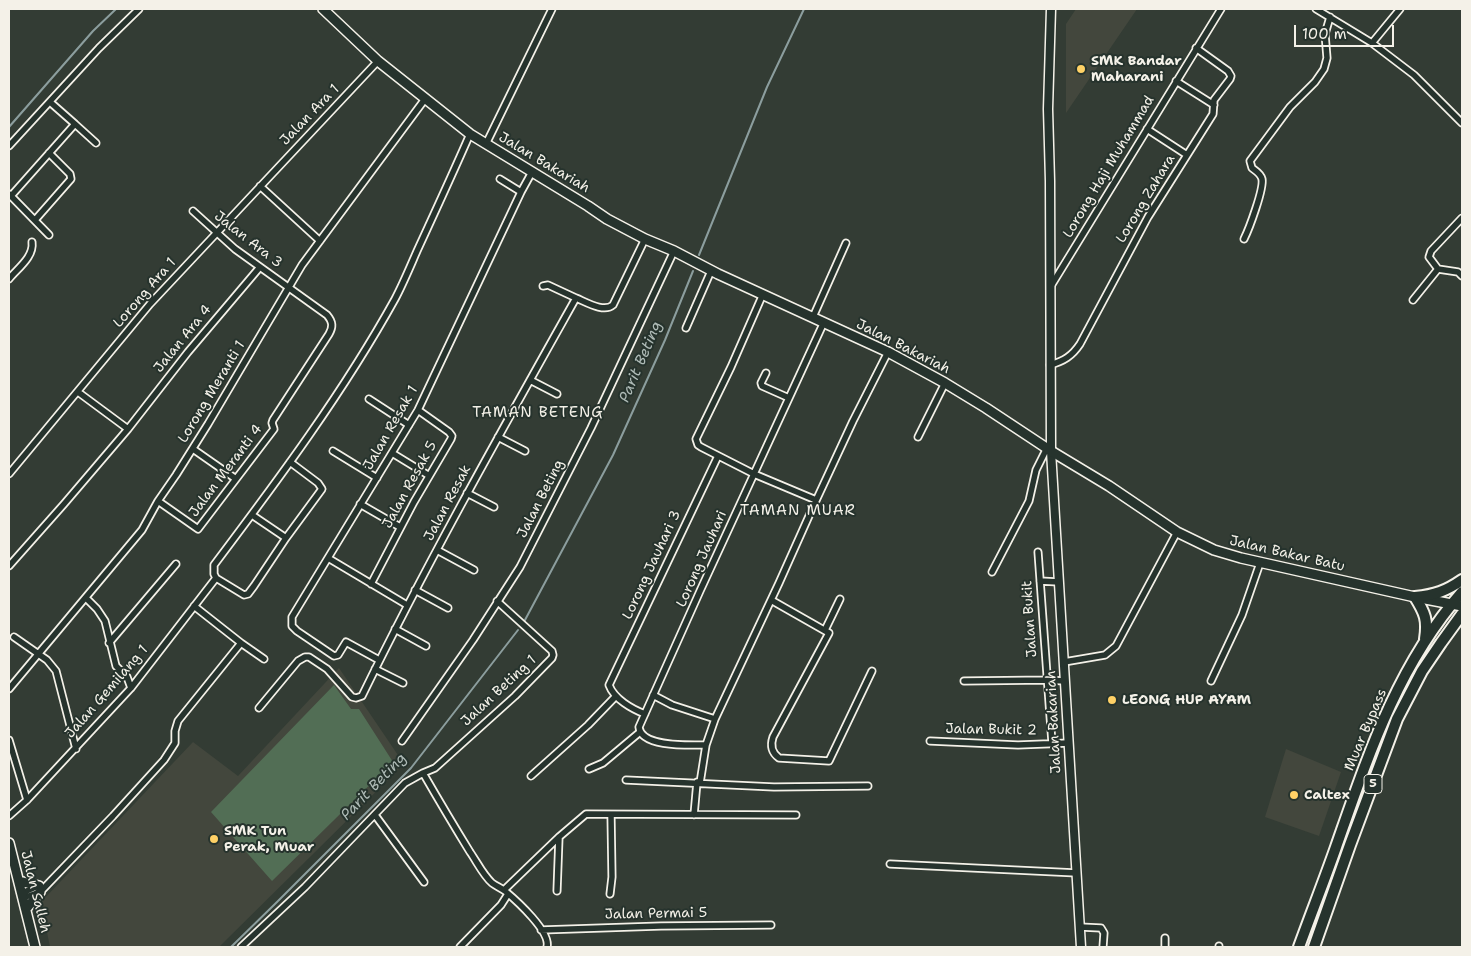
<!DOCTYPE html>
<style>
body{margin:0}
#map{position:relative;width:1471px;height:956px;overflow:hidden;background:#333c34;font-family:"Shantell Sans",sans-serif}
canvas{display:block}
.frame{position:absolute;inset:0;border:10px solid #f4f1e8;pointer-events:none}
.scale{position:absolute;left:1294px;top:25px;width:100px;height:22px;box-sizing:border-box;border:2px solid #f4f1e8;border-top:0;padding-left:6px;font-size:15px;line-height:18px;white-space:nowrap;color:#f4f1e8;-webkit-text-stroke:4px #26332d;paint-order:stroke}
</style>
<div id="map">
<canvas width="1471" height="956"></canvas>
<div class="frame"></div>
<div class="scale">100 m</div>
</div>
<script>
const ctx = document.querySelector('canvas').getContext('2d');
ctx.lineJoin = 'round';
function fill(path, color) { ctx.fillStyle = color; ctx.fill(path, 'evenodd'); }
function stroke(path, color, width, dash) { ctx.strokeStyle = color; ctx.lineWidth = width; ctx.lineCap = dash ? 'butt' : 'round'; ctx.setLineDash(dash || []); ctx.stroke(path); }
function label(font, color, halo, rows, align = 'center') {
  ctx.font = font + ' "Shantell Sans",sans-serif'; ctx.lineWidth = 4; ctx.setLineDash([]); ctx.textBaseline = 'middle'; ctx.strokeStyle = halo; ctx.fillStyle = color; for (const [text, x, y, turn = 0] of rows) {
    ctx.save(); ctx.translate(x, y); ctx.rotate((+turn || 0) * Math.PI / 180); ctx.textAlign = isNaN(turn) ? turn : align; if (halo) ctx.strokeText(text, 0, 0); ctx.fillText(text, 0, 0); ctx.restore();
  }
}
const built = new Path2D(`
 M1076,9H1137L1066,113V24Z
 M339,668L404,764L219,947H50L41,902L193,742L238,776Z
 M1286,749L1341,772L1319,836L1265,817Z`);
const green = new Path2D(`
 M334,685L351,709H359L393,762L272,881L211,812Z`);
const stream = new Path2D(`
 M9,127L93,31L116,9
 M699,255L767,87L804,9
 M525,620L613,455L665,340L693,271
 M231,947L277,902L411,768L518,630`);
const minor = new Path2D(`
 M1316,9L1372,43L1414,75L1462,123
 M1372,43L1400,9
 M1176,81L1214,105
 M75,124L96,143
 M1147,129L1187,155
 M486,144L552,9
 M9,146L99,48L139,9
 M500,179L521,192
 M260,186L320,241
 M9,194L49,235
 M11,196L75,124L50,102
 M1462,218L1431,251L1429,257L1438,269L1458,272L1462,276
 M35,220L71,179L70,174L49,153
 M1244,239C1249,229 1264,189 1262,179C1261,174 1256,171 1252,168L1250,161L1290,107L1315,82L1324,69L1327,58L1325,34L1330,17
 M9,279C18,268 34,257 32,242
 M543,286L548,285L576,298
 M1051,286L1221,9
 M763,294L731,367L696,439L698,445L701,447L754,474L816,500
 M1413,300L1438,269
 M813,317L846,243
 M686,328L711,271
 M1050,365C1064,361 1072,356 1080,344L1148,217L1213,114L1214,100L1230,79L1231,76L1228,71L1196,48
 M766,373L761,383L762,386L789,398
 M530,380L557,394
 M78,392L128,429
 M369,399L409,425
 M498,437L525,451
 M918,437L945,383
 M193,449L236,479
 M333,451L377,478
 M392,453L428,475
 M290,462L318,483L322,489L286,538L254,586L248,594L244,595L216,578L214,574V565C278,480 343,393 395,299C403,284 410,267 417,251C435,212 453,173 470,134
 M9,474L150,304L378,61
 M467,493L494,507
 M158,501L198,529L274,429L272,423L273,420L329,334C333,327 333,322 327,315L235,249L193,211
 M360,504L400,527
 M252,515L286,538
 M437,550L474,570
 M1038,552L1052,743
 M328,558L407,605
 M9,566L64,504L128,429L188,352L260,267
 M992,572L1029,501L1036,470L1047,448
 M1040,581L1059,582
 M371,584L414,502L451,439L452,436L449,432L418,410
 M415,590L448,608
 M86,598L97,609L105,621L116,666L127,677L131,688
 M771,600L829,633L773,737C770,746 772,753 779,758L829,761L872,671
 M194,606L241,643
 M395,629L426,646
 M825,630L840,599
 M14,637L47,660L56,671L76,749
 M109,643L176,564
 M379,660L346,642L338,655L334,656L297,631L292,626V617L418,410L521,192L532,172
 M1064,662L1105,655L1116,646L1177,532
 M375,669L403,683
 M964,681L1047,680L1065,681
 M1211,681L1242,615L1260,563
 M9,689L142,530L158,501L176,475L208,424L302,265L425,99
 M653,695L672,705L715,719
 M259,708L298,661L305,657H309L327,669L352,697L356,698L362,696C428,561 502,430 576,298C586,302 604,313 613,305L645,239
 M645,714C632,709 614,699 609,685L718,456
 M9,740L27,800
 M402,741L473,640L520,567L591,428L674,251
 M930,741L1018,745L1069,743
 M706,745C691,745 641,748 639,727L700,591L824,322
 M589,769L603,763L640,732
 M423,773C438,799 454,826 470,852C477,862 483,875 492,883C496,886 501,888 505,891C517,901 551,932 547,947
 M531,776L588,725L616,696
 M626,780L774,787L868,786
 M700,783L706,745L715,719L779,583L813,507L853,421L888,352
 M375,815L424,882
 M694,815L697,782
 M9,816L27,800L131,688L216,578
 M890,864L1077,873
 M504,890L559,837L586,814L796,815
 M557,891L559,837
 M22,893L38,886
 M610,894L612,877L611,815
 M23,898L40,892L44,888L113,816L164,760L175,743V731L178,721L241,643L264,659
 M1080,927L1101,928L1104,933L1103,947
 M541,930L661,926L771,925
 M1165,938V947
 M1219,946V947
 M241,947L305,887L405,783L423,773L435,768L515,696L552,658L553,655L552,651L497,601
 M460,947L501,905L508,894`);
const tertiary = new Path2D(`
 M1051,9L1048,109L1050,181L1051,451L1081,947`);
const secondary = new Path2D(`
 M323,9L378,61L470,134L588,206L607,219L645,239L674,251L718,274L888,352L945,383L986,408L1051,451L1109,486L1177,532L1214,550L1241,558L1415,597L1462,606`);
const primary = new Path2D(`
 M9,843L35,947
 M19,881L39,886
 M26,909L40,892`);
const trunk = new Path2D(`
 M1425,639C1428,620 1425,613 1415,597C1435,595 1446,591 1462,580
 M1299,947C1311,914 1324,881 1336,847C1368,756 1397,666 1462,592
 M1314,947L1350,845L1397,719L1422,671L1441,643L1462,614`);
const markers = [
 [1081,69,5,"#ffd166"],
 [1112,700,5,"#ffd166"],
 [1294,795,5,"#ffd166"],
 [214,839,5,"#ffd166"]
];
const shields = [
 [1373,784,18]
];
const shieldNames = [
 ["5",1373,784]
];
const poiNames = [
 ["SMK Bandar",1091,61],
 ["Maharani",1091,77],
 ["LEONG HUP AYAM",1122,700],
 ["Caltex",1304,795],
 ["SMK Tun",224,831],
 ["Perak, Muar",224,847]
];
const streetNames = [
 ["Jalan Ara 1",310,115,-46],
 ["Jalan Bakariah",544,163,31],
 ["Lorong Haji Muhammad",1109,167,-59],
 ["Lorong Zahara",1146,199,-59],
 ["Jalan Ara 3",248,240,38],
 ["Lorong Ara 1",145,293,-49],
 ["Jalan Ara 4",183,339,-51],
 ["Jalan Bakariah",903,347,27],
 ["Lorong Meranti 1",212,392,-59],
 ["Jalan Resak 1",391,428,-60],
 ["Jalan Meranti 4",226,471,-53],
 ["Jalan Resak 5",410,485,-61],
 ["Jalan Beting",541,499,-63],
 ["Jalan Resak",448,503,-62],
 ["Jalan Bakar Batu",1287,554,13],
 ["Lorong Jauhari",702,559,-66],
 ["Lorong Jauhari 3",652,565,-65],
 ["Jalan Bukit",1030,619,-94],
 ["Jalan Beting 1",499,691,-43],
 ["Jalan Gemilang 1",107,692,-49],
 ["Jalan Bakariah",1054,722,-93],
 ["Jalan Bukit 2",991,730,1],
 ["Muar Bypass",1366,730,-67],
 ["Jalan Salleh",35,892,76],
 ["Jalan Permai 5",656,914,-1]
];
const waterNames = [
 ["Parit Beting",641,362,-67],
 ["Parit Beting",374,787,-46]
];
const neighbourhoodNames = [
 ["TAMAN BETENG",538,413],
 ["TAMAN MUAR",798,511]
];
fill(built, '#43473d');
fill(green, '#526e55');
stroke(stream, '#8c9e9e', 2);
stroke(minor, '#f4f1e8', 9);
stroke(tertiary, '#f4f1e8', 11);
stroke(secondary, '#f4f1e8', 12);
stroke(primary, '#f4f1e8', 12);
stroke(trunk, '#f4f1e8', 14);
stroke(minor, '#26332d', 5.5);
stroke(tertiary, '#26332d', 8);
stroke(secondary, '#26332d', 9);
stroke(primary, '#26332d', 9);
stroke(trunk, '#26332d', 10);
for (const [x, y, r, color] of markers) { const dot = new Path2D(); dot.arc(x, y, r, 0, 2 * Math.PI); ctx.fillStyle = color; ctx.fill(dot); stroke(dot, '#26332d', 2); }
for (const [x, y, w] of shields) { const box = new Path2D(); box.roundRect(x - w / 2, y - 9.5, w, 19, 4); ctx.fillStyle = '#26332d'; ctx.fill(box); stroke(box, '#f4f1e8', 1); }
label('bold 12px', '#f4f1e8', null, shieldNames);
label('bold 14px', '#f4f1e8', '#26332d', poiNames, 'left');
label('14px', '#f4f1e8', '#26332d', streetNames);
label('italic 15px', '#aebab6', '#26332d', waterNames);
ctx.letterSpacing = '1px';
label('15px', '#f4f1e8', '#26332d', neighbourhoodNames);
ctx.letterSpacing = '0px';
</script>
